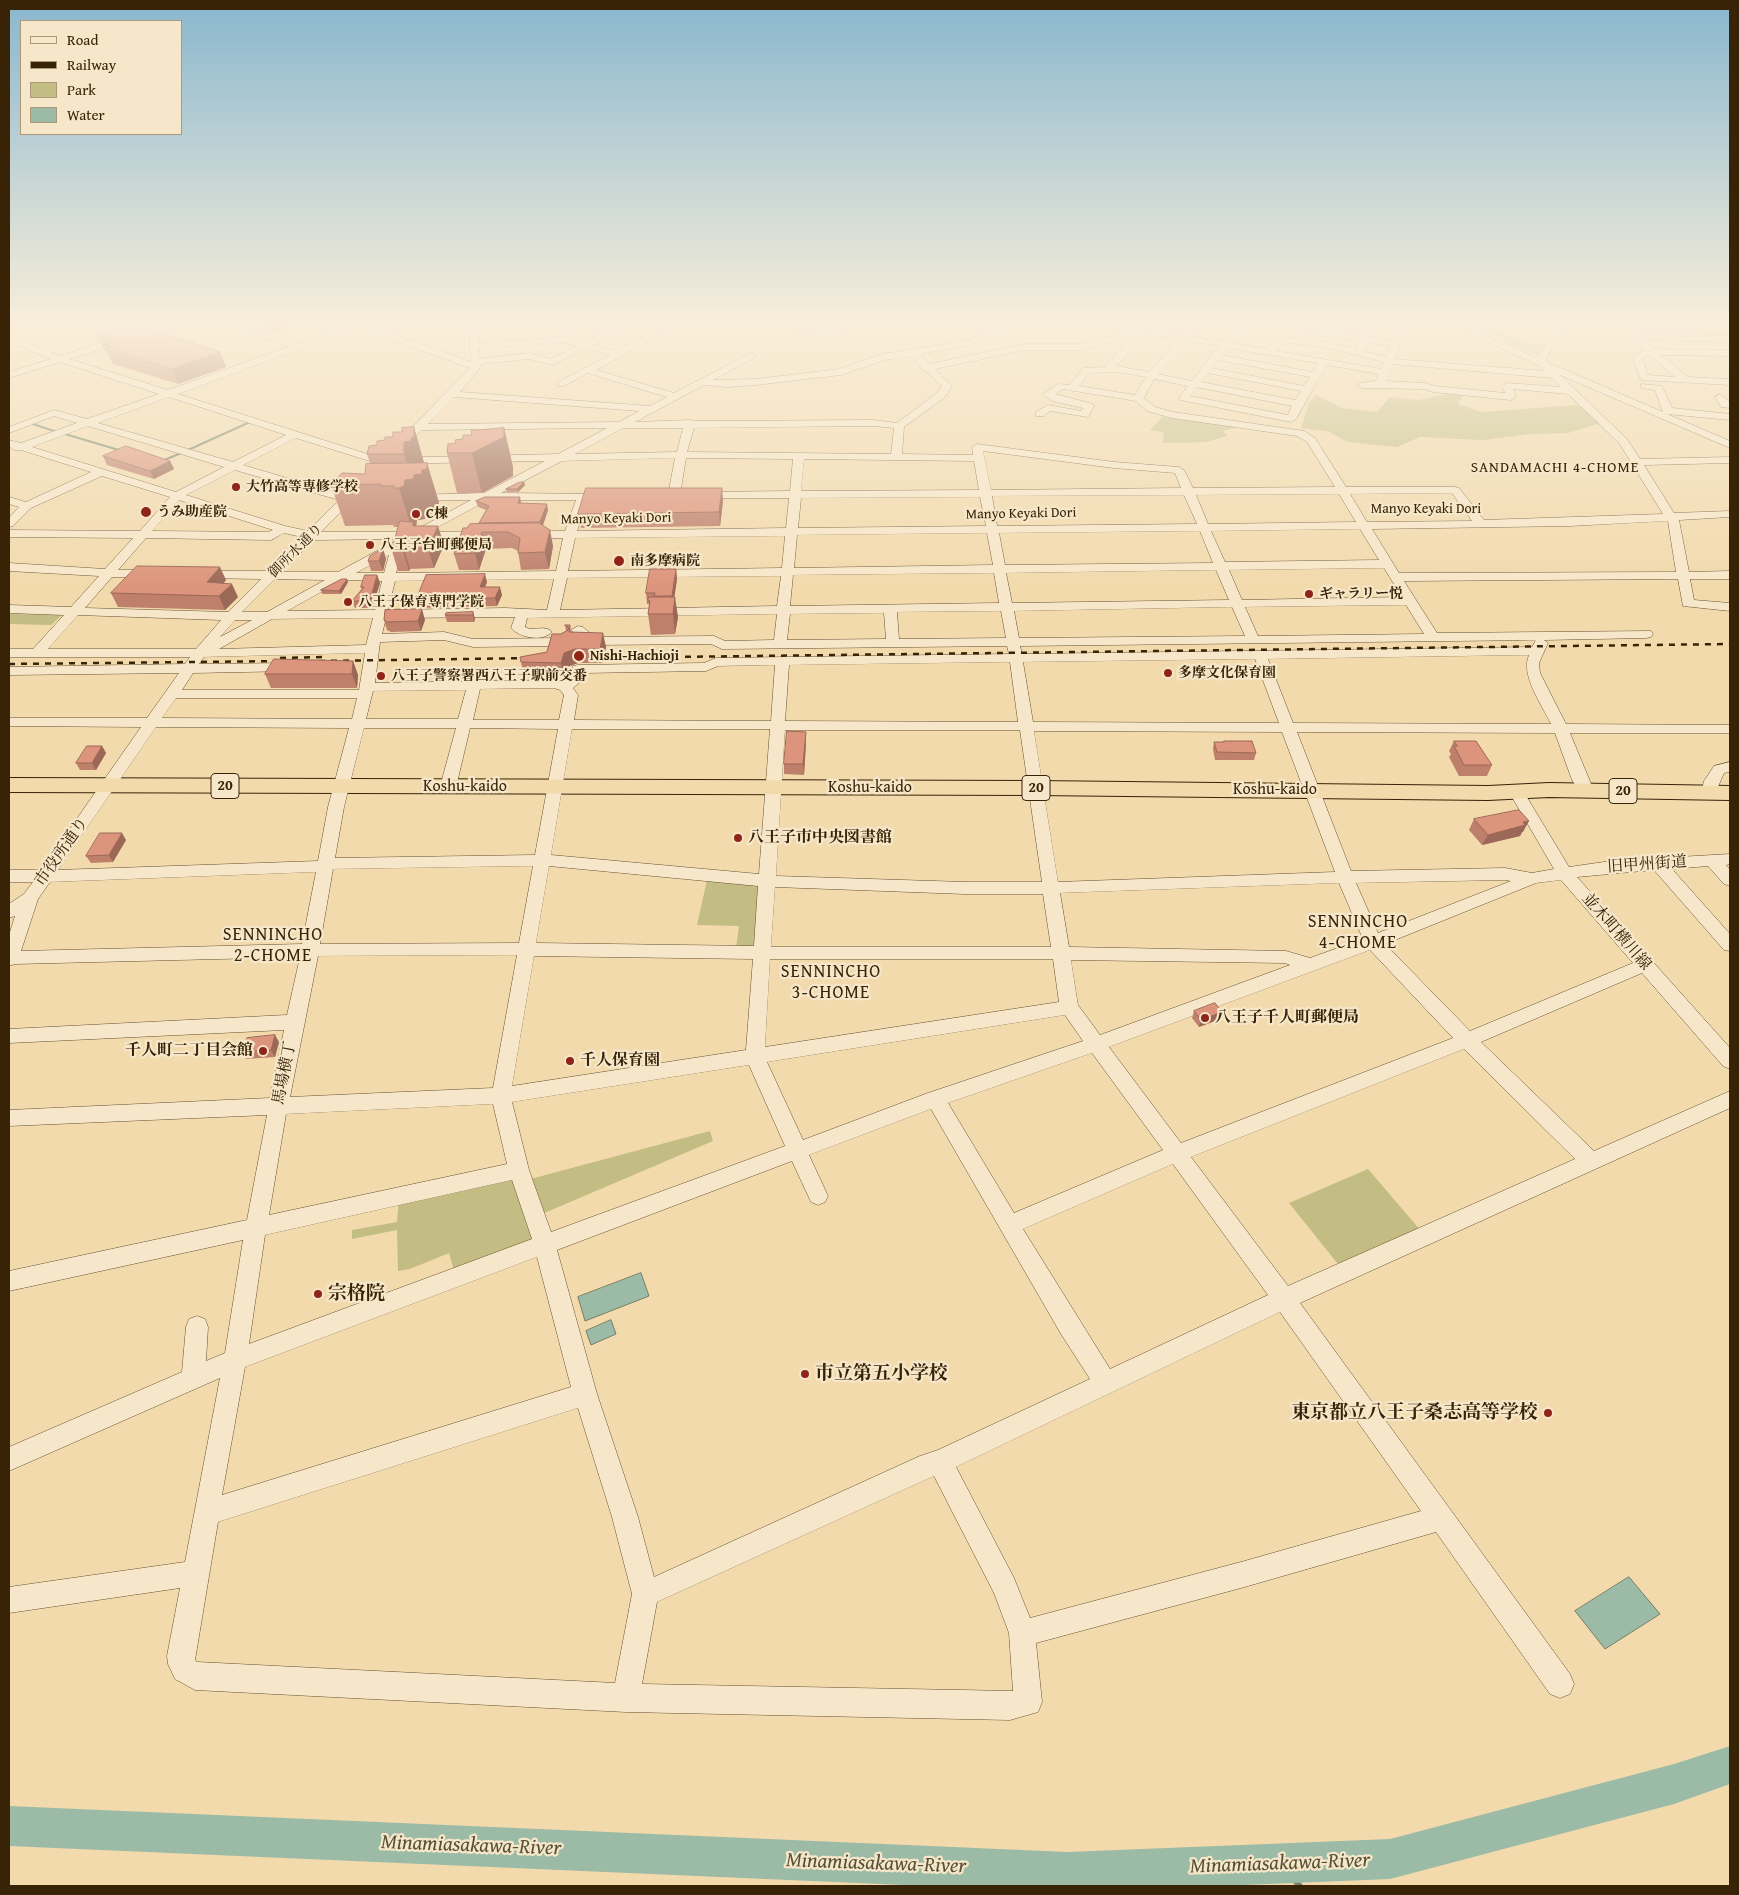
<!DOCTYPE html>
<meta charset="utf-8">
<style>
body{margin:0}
#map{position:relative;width:1739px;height:1895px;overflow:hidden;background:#f2daad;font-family:"Gentium Book Plus",serif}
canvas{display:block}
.frame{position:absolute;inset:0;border:10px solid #382306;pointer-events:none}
.legend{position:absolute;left:20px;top:20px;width:162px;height:115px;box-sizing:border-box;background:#f7e7ca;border:1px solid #ab997c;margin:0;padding:6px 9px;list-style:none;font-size:15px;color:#382306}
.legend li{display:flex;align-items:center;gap:10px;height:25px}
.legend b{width:25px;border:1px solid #ab997c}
</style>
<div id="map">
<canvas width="1739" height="1895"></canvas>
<div class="frame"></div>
<ul class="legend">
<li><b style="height:6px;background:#f7e7ca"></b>Road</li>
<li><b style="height:6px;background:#382306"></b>Railway</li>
<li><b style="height:14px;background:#c3bd84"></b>Park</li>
<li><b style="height:14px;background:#9cbba6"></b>Water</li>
</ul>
</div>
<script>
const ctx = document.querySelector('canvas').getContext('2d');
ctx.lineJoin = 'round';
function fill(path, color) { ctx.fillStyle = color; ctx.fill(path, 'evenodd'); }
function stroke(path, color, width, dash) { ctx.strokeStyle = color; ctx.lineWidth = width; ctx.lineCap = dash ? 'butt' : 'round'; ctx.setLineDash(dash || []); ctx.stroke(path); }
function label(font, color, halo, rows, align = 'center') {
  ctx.font = font + ' "Gentium Book Plus","Noto Serif JP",serif'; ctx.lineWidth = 4.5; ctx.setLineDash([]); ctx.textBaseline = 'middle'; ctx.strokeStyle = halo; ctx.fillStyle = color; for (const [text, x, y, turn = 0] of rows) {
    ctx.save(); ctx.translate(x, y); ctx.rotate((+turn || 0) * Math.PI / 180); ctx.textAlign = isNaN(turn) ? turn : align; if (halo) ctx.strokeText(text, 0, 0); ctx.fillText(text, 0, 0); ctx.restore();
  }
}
const green = new Path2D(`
 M1465,324H1480L1524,343L1546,345L1537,355Z
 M1453,393L1463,395L1458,404L1482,412L1576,405L1591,411L1601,423L1568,433L1530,434L1483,440L1420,437L1397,447L1348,442L1327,431L1301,428L1309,403L1316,395L1342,408L1377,412L1390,397L1418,400Z
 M1162,417L1232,426L1235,428L1223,431L1227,436L1206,442L1163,443L1164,433L1150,430Z
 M9,614L62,615L51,625L9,624Z
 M707,880L763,885L757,942L748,949L736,948L739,926L697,925Z
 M710,1131L713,1141L535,1217L542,1238L454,1271L449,1253L410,1269L398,1271L397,1230L352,1239V1230L397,1222L399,1196L519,1170L523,1181Z
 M1368,1169L1422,1232L1342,1269L1289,1203Z`);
const water = new Path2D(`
 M641,1273L649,1296L585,1321L578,1297Z
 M611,1320L616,1334L591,1345L586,1331Z
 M1629,1577L1660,1614L1605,1649L1575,1611Z`);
const streamFar1 = new Path2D(`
 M33,424L57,432
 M65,434L122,451
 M188,450L250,422
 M162,461L181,453`);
const stream = new Path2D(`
 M1278,1864L1300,1886`);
const river = new Path2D(`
 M1730,1746V1784L1674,1804L1390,1879L1221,1886H926L9,1846V1806L1068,1852L1390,1839L1674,1764Z`);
const minor = new Path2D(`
 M112,324H125L142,330L160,324H173L147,335L69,359L168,390L288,347L224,324H237L297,344L350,324H365L471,362L469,328L432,327L428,324H477L479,343L561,337L567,324H575L569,339L584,342L610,329L596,324H613L624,328L593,345L617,351L655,331H661L663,333L596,370L674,393L751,353L754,354V358L713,380L756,379L839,369L883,354L964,341L1011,324H1033L968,345L920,354L930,364L1025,344H1082L1139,328L1183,335L1192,328L1197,331L1192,336L1226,342L1237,329L1222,324H1238L1248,328L1234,343L1268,349L1278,337L1293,338L1300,324H1309L1302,339L1324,341L1356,349L1359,341L1320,336L1315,333L1320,330L1361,336L1367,324H1375L1370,337L1393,341L1400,324H1408L1395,359L1545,371L1540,366L1447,324H1459L1537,358L1559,324H1568L1546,359L1547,362L1663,412L1655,390L1641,388V384L1662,386L1672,408L1730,414V420L1667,414L1730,441V448L1560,375L1627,439L1640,459L1730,457V463L1644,465L1674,513L1730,511V517L1679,520L1689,572L1730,571V579H1690L1694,600L1730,603V611L1683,606L1678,579L1404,581L1437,633L1651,631L1653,634L1651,637L1646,638L1544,640L1548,643L1539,663L1540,673L1566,724L1730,725V733H1570L1594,791L1591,794H1581L1572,780L1555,733L1297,732L1351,871L1505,868L1532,873L1554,869L1509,792L1512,789H1522L1569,867L1611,861L1730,854V864L1726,865L1730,870V886L1724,884L1708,866L1672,869L1730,934V951L1724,950L1654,870L1577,877L1730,1048V1069L1723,1066L1642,973L1481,1042L1594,1151L1730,1091V1108L1300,1303L1570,1674L1574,1684L1570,1694L1560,1698L1550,1694L1436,1532L1241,1588L1036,1643L1042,1702L1038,1712L1010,1720L626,1712L195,1690L175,1679L168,1664L167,1656L180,1588L9,1613V1587L185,1562L220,1378L9,1471V1447L182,1372L186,1327L189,1319L197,1316L205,1319L208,1327L206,1361L225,1353L243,1240L9,1291V1271L247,1220L267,1115L9,1126V1110L270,1098L284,1030L9,1043V1029L287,1015L300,957L15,964L9,966V935L15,916L9,918V904L24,894L33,882H9V870H41L141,727L9,726V718H147L179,673L9,675V667L185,664L190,657H9V649H33L64,615L9,613V605L71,607L99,576L9,571V563L105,569L133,538L9,537V530L140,531L170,497L102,476L31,508L13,526L9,527V518L19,507L9,504V497L26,502L91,472L21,450H14L9,446V440L21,443L77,423L54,416L9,433V427L54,410L87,419L159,394L60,362L9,378V372L51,359L9,342V336L60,356L133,332ZM358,328L470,368L395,445L394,447L395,449H403L422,430L607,428L558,454L380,458L178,394ZM1144,334L1179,339L1149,372L1116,366L1143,337ZM1134,335L1105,367L1083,368L1070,385L1058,384L1043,394L1052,401L1083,408L1081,411L1048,405L1036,412V416H1044L1050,411L1088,417L1094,406L1093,404L1055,394L1063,389L1136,401L1147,411L1172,418L1297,436L1307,442L1335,487L1193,488L1184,470L1179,467L1114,462L977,444L972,447L973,455L902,454L904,427L945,397L952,386L935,369L1025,350H1082ZM1187,341L1219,346L1192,381L1158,374ZM1283,342L1324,347L1384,362L1381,369L1276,351ZM564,343L576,346L551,359L529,353L480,359L479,348ZM1368,343L1391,346L1386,357L1364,351ZM586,348L610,355L558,382V386H564L588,373L667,397L650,406L460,392L479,369L481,364L529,359L552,365ZM1227,348L1318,363L1313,372L1221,355ZM911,356L923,370L926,371L942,386L937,393L897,423L873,420L694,421L690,420L635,422L704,385L727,387L756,385L841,375L885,360ZM1218,360L1310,377L1304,386L1212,368ZM1393,364L1552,378L1561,387L1507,383L1502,386L1505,393L1435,386L1425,383L1386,381ZM1327,365L1379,374L1376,381L1359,383L1357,385L1362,388L1424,389L1433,392L1511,400L1516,397L1513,389L1568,394L1619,443L1663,514L1484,520L1459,488L1455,487H1346L1315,438L1304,431L1173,412L1155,407L1144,398L1154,379L1188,386L1179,398L1180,400L1291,422L1296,419ZM1118,372L1146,377L1135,395L1079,386L1089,373ZM1208,373L1301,391L1295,400L1201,382ZM1197,387L1292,406L1288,415L1190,396ZM169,397L286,435L233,462L98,423ZM454,397L639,411L619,422L428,424ZM88,426L224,467L176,492L32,447ZM873,426L894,428L891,454L687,452L694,428ZM623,428H683L677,452L575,454ZM296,438L379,464L545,461L484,493L410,495L408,497L410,499L414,500H471L412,532H321L351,502L362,501L364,499L362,497L357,496L360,492L358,490H350L344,495L243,465ZM983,451L1114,468L1175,473L1181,488L991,490ZM675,458L668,495L674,498L680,495L686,458L793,459L790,491L699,492L693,495L699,498H789L786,528L577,531L588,500L612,498L614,496L612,494L501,493L562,461ZM804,459L974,461L979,490L801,491ZM235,470L339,500L308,531L285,526L186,495ZM1452,493L1472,521L1367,522L1350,494ZM1339,494L1356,522L1208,524L1196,495ZM1184,495L1197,524L997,526L992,496ZM980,497L986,526L798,528L801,498ZM179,500L273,530L268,532L152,531ZM488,500H576L565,531H528L522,535L528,539L563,538L556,571L396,573L403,545L397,541L393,542L391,547H384L338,572H282L314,540L488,538L490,535L488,532L484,531L429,532ZM1668,521L1676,572L1399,573L1372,529L1570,526ZM1360,529L1379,560L1225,562L1211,531ZM1200,531L1213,563L1005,565L999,533ZM284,533L302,537L268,571H195L193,574L195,577L199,578L261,579L228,612L85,608L112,577H157L159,574L157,571L153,570H118L146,538L271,540ZM987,533L993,565L794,568L797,535ZM785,536L782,568L568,571L575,538ZM389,555L384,573H356ZM1384,568L1402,597L1242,600L1229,570ZM1216,570L1229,600L1012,603L1006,573ZM994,573L999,603L790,606L793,575ZM781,576L777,606L560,610L567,578ZM275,579L325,580L267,612H242ZM554,579L547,610L505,608L388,610L395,581ZM343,580L382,581L375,610L287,611ZM1406,605L1424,634L1258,636L1245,607ZM1232,607L1245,636L1019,638L1014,611ZM1001,611L1006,638L899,639L897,612ZM884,613L886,639L787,640L790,614ZM777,614L774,640L725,641L714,636L594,637L583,627L578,626L571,630L586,644L591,645L711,644L722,649L1007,646L1009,654L716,658L704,663L578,665L573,666L567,680L563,682L555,680L375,683L380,642L444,640L473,647L563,646L570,642L563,638L473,639L444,632L382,634L386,618L515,617L511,628C520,638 542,642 552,632C545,624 533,632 525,627L527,618ZM78,615L221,620L196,649H48ZM373,618L366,645L219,649L272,619ZM235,620H252L220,637ZM1536,640L1532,647L1022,654L1020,646L1538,640ZM365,653L359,690H182L193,673L293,671L300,667L293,663L199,664L204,657ZM1529,655C1520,675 1542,705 1551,724L1293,723L1268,659ZM1255,659L1279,723L1033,722L1023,662ZM1010,662L1018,722L785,721L789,665ZM775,665L771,721L574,720L578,695L573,688L580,682L583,673L706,671L718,666ZM554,688L560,690L564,695L559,720H473L480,689ZM466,690L458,719H366L373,691ZM176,698H357L352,719L162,718ZM156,727L349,728L328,807L318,861L58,870ZM364,728H456L440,787L443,790H453L456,787L470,728L558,729L535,855L335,858L344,807ZM572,729H770L759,874L551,855ZM785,730H1020L1042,882H965L776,876ZM1034,731L1282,732L1335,872L1058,882ZM533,866L519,943L320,944L333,869ZM549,866L758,886L754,946L536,943ZM316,872L302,944L21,951L38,899L50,882ZM1505,880L1511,881L1378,933L1356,883ZM1561,880L1633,963L1470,1031L1385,944L1536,883ZM1339,883L1363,939L1310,958L1286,951L1069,947L1060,893ZM775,887L965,894H1043L1051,947H771ZM1370,950L1453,1038L1181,1143L1109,1047ZM517,955L493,1088L290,1097L318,956ZM534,956L753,959L746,1050L512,1086ZM770,959H1053L1059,1002L765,1047ZM1071,960L1285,963L1290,965L1100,1035L1078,1005ZM1065,1015L1083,1041L928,1093L803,1140L767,1062ZM1464,1049L1575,1159L1288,1286L1191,1157ZM1092,1053L1163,1150L1014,1213L948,1103ZM749,1065L785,1146L551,1232L529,1170L512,1102ZM493,1104L507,1164L269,1215L286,1114ZM931,1109L1061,1334L1090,1379L938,1450L920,1456L654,1577L638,1517L597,1394L557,1250L792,1161L811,1202L818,1205L825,1202L828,1196L809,1155ZM1173,1164L1268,1295L1110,1369L1023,1229ZM512,1180L532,1239L249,1344L265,1235ZM537,1257L571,1387L222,1495L245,1367ZM1280,1312L1421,1511L1241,1562L1030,1618L1014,1578L956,1467ZM578,1408L612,1517L632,1594L615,1683L197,1662L195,1660L218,1522ZM934,1476L994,1593L1009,1633L1013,1691L642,1684L657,1602Z
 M780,324H795L827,332L844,324H854L836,336L827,338Z
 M883,324H892L888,330L885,331L880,328Z
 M1620,324H1629L1637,334L1730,336V342L1643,340L1654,349L1730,350V356L1661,355L1688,377L1730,379V385L1641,380L1632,357L1645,351L1631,339ZM1651,356L1675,377L1648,375L1642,358Z
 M1720,394L1730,402V408L1721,407L1715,397Z
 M1730,762V772L1724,773L1714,796H1704L1701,793L1704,781L1714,766Z`);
const highway = new Path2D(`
 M9,778L1036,781L1488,786L1549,783L1730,786V800L1549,797L1488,800L1036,795L9,792Z`);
const rail = new Path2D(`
 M280,658L325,657
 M589,658L1730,644
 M319,661L534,658
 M9,664L286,661`);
const wall = new Path2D(`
 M240,324H296L271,333Z
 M97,335L220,352L226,367L178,384L113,364L105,350H104Z
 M414,427L424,463H427L439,503V510H433V515H426L425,519L417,520L416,526L444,545L434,568L410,569L409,571H398L392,551L399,527H394L393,525L345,526L331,485L365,474L370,463L367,454L377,445L385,440L402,432Z
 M504,428L513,467V476L482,493H457L447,453L456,443L472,435Z
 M103,456L170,461L174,469L154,479L107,465Z
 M524,482L525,485L518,492H507L506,489Z
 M476,501L521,503L548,510L543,525L553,546L549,569L521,570L518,551L512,548L486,549L479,570H459L454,554L467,528L479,523L486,510L478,507Z
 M723,501L720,526L581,528L578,514Z
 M383,549L386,559L383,571H371L368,561Z
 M676,569L677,579L674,597L678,617L675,634L651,635L648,614L649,607V604H647L646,593Z
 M377,575L380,583L372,608H355L352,601L362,590L361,587Z
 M226,580L224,583L238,597L225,610L118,607L111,593Z
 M348,582L341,594H322L321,590Z
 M487,582L485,587L502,595L497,606L418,608L416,600Z
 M473,612L475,619L474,622H447L445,615Z
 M384,620H425L421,631L391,632L387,630Z
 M565,625H570L571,632L606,647L602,663H578L567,667L564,677L524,676L521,662L547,652L561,634L566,631Z
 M353,661L358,675L357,688H271L265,674Z
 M1224,741L1256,753L1254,760H1215L1213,749L1214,742H1223Z
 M1454,741L1492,765L1487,776H1459L1449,757L1451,754L1449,751Z
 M806,742L804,775L784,774V764Z
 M102,746L106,753L96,770H80L76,763Z
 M1474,819L1523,832H1522L1520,836L1482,845L1469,830Z
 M126,840L113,862L91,863L86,856Z
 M1194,1011L1222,1012L1220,1019L1199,1027L1192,1018Z
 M279,1042L275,1057L246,1059L241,1052Z`);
const shadedWall = new Path2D(`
 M270,324H296L271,333L268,325Z
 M220,352L226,367L178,384L172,369Z
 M414,427L425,466L427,463L439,503V510H433V515H426L425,519L417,520L416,527L412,529L399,488L405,480L411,479L404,454V442L411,438Z
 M504,428L513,467V476L482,493L472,453Z
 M170,461L174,469L154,479L150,471Z
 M524,482L525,485L518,492L517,489Z
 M722,488L723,501L720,526L719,512Z
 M520,497L521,503H518Z
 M547,504L548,510L542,528L540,522Z
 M438,526L444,545L434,568L428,548Z
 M550,530L553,546L549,569L545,552Z
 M482,532L486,549L479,570L475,553Z
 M383,549L386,559L383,571L379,561Z
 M404,549L410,569L409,571L403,551Z
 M220,567L226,580L213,595L207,582Z
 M676,569L677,579L673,606L672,596Z
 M485,574L487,582L482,595L480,587Z
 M377,575L380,583L372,608L370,601Z
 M347,579L348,582L341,594L339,591Z
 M232,584L238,597L225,610L219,596Z
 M500,587L502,595L497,606L495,598Z
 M675,597L678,617L675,634L673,614Z
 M422,609L425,620L421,631L418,621Z
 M473,612L475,619L474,622L473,615Z
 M603,633L606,647L602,663L600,649Z
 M575,649L578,663L567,667L564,677L561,663L564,653Z
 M353,661L358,675L357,688L352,674Z
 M806,732V742L804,775L803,764Z
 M102,746L106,753L96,770L92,763Z
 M1529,821L1523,832H1522L1520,836L1482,845L1488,835L1523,822Z
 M122,833L126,840L113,862L109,855Z
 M1222,1012L1220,1019L1199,1027L1201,1020Z
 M275,1035L279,1042L275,1057L271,1050Z`);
const building = new Path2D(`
 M127,326L144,329L148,328L220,352L172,369L106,349L112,347L103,344L111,340L97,335Z
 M414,427V437L411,438V441L404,442V454H367L369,446L377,445V441L385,440V437H393V432H402V428Z
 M504,428V437L472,453H447L448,444L456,443L455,440L463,439V435H472L471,431Z
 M126,446L170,461L150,471L103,456Z
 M427,463V469L422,470V474L414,475V479L405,480L404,486L399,488H393L394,486H381V484L331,485L342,473L365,474L366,464Z
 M520,482H524L517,489H506Z
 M586,488H722L719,512L578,514Z
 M485,497H520L518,503L547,504L540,522L479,523L489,506L476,501Z
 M400,521L413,522V526H438L428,548L404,549L403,551H392Z
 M539,523L550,530L545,552L518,553L520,538L508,532H482L475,553L454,554L463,528H467L470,524Z
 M383,549L379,561H368L370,556Z
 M137,566L220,567L207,582L232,584L219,596L111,593Z
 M650,569H676L672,596H654L655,593H646Z
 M485,574L480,587H500L495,598L416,600L426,575Z
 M365,575H377L370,601H352L364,587H361Z
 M342,579H347L339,591L321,590Z
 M649,597H675L673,614H648L650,601L648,600Z
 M422,609L418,621L387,622L384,620L385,610Z
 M473,612V615H445L446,613Z
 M565,625H570L569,632L603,633L600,649H575L564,653L561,663L521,662L520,657L547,652L552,634H561L568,630L569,628Z
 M274,659L353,661L352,674H265Z
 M787,731L806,732L803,764H784Z
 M1224,741H1252L1256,753L1217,752L1214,742H1224Z
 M1454,741H1476L1492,765H1464L1454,746H1457Z
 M87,746H102L92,763H76Z
 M1519,810L1529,821L1523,822L1525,825L1488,835L1474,819Z
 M100,833H122L109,855L86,856Z
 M1215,1003L1222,1012L1201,1020L1194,1011Z
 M275,1035L271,1050L241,1052L247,1038Z`);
const markers = [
 [236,487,5,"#8f2418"],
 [146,512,6,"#8f2418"],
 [416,514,5,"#8f2418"],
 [370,545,5,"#8f2418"],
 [619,561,6,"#8f2418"],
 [1309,594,5,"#8f2418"],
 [348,602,5,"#8f2418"],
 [579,656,6,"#8f2418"],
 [1168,673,5,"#8f2418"],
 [381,676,5,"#8f2418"],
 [738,838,5,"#8f2418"],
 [1205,1018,5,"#8f2418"],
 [263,1051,5,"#8f2418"],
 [570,1061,5,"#8f2418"],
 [318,1294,5,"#8f2418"],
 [805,1374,5,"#8f2418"],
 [1548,1413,5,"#8f2418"]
];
const farPoinames = [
 ["大竹高等専修学校",246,487],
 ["うみ助産院",157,512],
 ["C棟",426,514],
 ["八王子台町郵便局",380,545],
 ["南多摩病院",630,561],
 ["ギャラリー悦",1319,594],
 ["八王子保育専門学院",358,602],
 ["Nishi-Hachioji",590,656],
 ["多摩文化保育園",1178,673],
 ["八王子警察署西八王子駅前交番",391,676]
];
const farStreetnames = [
 ["Manyo Keyaki Dori",1426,509],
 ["Manyo Keyaki Dori",1021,514,-1],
 ["Manyo Keyaki Dori",616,519,-1],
 ["御所水通り",296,551,-45]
];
const farNeighbourhoodnames = [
 ["SANDAMACHI 4-CHOME",1555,468]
];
const shields = [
 [225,786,28],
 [1036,788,28],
 [1623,791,28]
];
const shieldNames = [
 ["20",225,786],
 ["20",1036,788],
 ["20",1623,791]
];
const streetNames = [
 ["Koshu-kaido",465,787],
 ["Koshu-kaido",870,788],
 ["Koshu-kaido",1275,790],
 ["市役所通り",62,852,-55],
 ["旧甲州街道",1647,865,-4],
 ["並木町横川線",1616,932,49],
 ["馬場横丁",285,1073,-79]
];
const poiNames = [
 ["八王子市中央図書館",748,838],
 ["八王子千人町郵便局",1215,1018],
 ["千人町二丁目会館",253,1051,"right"],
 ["千人保育園",580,1061]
];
const neighbourhoodNames = [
 ["SENNINCHO",1358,922],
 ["4-CHOME",1358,943],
 ["SENNINCHO",273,935],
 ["2-CHOME",273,956],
 ["SENNINCHO",831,972],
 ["3-CHOME",831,993]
];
const nearPoinames = [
 ["宗格院",328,1294],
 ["市立第五小学校",815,1374],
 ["東京都立八王子桑志高等学校",1538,1413,"right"]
];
const nearWaternames = [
 ["Minamiasakawa-River",471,1846,2],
 ["Minamiasakawa-River",876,1864,2],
 ["Minamiasakawa-River",1280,1864,-2]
];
fill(green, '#c3bd84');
fill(water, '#9cbba6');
stroke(water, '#747e66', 1);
stroke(streamFar1, '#747e66', 2);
stroke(stream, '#747e66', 5.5);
fill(river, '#9cbba6');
stroke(minor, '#665130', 1);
stroke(highway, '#382306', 2);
fill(minor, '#f7e7ca');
fill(highway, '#f2daad');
stroke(rail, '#382306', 2.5, [6, 6]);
fill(wall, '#be7f6b');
fill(shadedWall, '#9b6857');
fill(building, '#dd947c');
stroke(building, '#9b6857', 1);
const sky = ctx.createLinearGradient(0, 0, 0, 589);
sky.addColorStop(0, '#89b7ce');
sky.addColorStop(0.55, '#f9eeda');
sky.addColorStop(1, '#f9eeda00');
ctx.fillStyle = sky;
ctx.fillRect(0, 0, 1739, 589);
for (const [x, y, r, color] of markers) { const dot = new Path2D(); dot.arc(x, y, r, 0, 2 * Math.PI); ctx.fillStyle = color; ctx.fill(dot); stroke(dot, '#f7e7ca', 2); }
label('bold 14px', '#382306', '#f7e7ca', farPoinames, 'left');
label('14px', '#382306', '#f7e7ca', farStreetnames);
ctx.letterSpacing = '1px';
label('15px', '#382306', '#f7e7ca', farNeighbourhoodnames);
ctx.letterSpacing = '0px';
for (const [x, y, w] of shields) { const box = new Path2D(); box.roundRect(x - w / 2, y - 12.5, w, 25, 4); ctx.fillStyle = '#f7e7ca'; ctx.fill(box); stroke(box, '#382306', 1); }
label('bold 15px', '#382306', null, shieldNames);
label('16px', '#382306', '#f7e7ca', streetNames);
label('bold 16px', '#382306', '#f7e7ca', poiNames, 'left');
ctx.letterSpacing = '1px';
label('18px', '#382306', '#f7e7ca', neighbourhoodNames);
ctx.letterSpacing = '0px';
label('bold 19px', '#382306', '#f7e7ca', nearPoinames, 'left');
label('italic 21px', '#565136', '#f7e7ca', nearWaternames);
</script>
